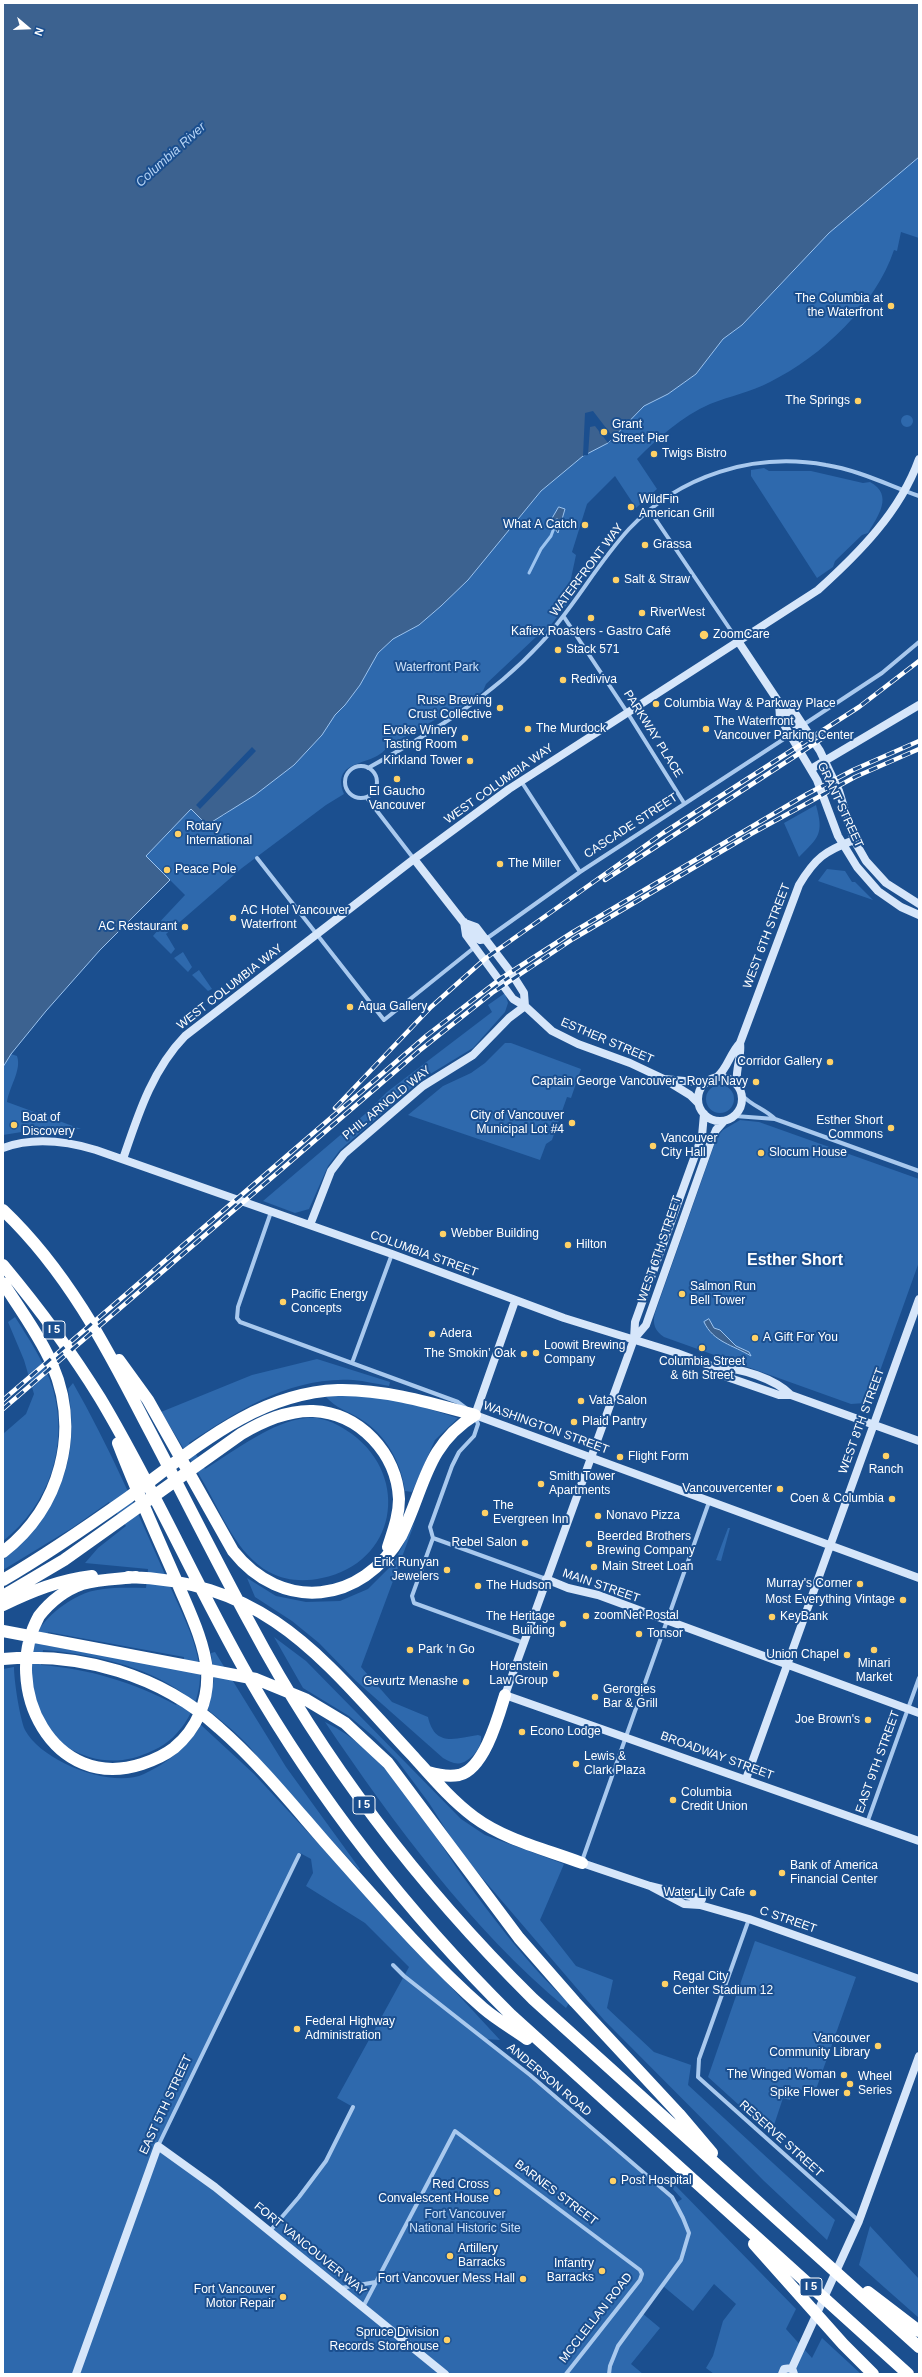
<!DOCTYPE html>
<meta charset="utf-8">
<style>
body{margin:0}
#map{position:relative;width:922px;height:2377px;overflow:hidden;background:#1b4f8f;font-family:Helvetica,sans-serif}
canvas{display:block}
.frame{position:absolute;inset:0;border:4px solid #fff;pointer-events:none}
.north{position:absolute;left:8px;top:8px;width:40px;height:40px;-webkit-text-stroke:3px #1b4f8f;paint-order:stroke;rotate:109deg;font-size:11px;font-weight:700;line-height:16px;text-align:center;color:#fff}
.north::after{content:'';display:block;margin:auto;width:14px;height:18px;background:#fff;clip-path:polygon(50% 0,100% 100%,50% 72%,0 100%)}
</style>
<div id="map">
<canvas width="922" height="2377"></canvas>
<div class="frame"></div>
<div class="north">N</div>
</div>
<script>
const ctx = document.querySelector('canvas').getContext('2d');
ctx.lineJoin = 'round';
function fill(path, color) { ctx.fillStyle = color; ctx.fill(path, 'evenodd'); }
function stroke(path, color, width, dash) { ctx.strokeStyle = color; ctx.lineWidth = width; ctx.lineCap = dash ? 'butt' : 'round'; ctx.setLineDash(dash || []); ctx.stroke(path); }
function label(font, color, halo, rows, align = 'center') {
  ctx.font = font + ' Helvetica,sans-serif'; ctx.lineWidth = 4; ctx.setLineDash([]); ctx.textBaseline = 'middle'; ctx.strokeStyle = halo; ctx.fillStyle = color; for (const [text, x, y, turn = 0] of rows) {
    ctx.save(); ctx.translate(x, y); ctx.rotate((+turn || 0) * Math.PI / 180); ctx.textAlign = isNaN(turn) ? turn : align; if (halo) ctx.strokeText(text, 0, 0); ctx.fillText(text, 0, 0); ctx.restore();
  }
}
const green = new Path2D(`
 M919,157V238L901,232L897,251L894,250C875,306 822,356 770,382C751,392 730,396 710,404C682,416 658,438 637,459L657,489L636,508L615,476L587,504L572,552L576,555L570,583L575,594L543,635L536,637L486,684L483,691L453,713H447L387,747C374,768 330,757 344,794L326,805L242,868L166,934L175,949L171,954L153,936L158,930L155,927L185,895L146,856L191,809L223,816L294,765L335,715L345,705L360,685L378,653L393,639L419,625L441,606L468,580L541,491L583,456L613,437L644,406L668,394L696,374L723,339L742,325L829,233Z
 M901 421a6 6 0 1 1 12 0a6 6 0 1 1-12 0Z
 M764,468L769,471H811L863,483L870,482C894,495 878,516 868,533L862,535L835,561L833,567L817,578L751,476V470Z
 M816,805C824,834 819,837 799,857L784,823Z
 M827,869L845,871L852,882H855L873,900L818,881Z
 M183,952L192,967L188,972L174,958Z
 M199,970L212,989L208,991L192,975Z
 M505,993L508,1003L505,1012L473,1048L422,1079L340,1150L328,1166L309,1209L295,1213L263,1201L365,1114L387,1092L492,1012L488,1005Z
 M505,1043H511L581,1069L571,1098L567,1097L552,1140L546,1144L540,1160L408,1115L443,1086L471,1073L485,1063Z
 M11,1054L17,1056C22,1070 9,1087 7,1102L81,1129L28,1131L3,1135V1067Z
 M706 1099a14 14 0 1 1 28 0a14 14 0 1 1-28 0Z
 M740,1120L759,1122L919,1179V1262L871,1396L865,1403L851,1404L664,1337C655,1331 652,1324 655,1313L717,1137L723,1130Z
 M15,1317C29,1339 45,1363 53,1389C69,1446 49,1505 3,1541V1434L26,1414L34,1394L24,1360L8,1322Z
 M317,1359L390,1382L389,1386C377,1384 365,1381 353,1380C291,1376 237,1411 189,1443L205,1469C235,1451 272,1421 307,1418C323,1416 339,1425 352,1434C411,1478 396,1563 322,1578C304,1582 286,1581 269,1572C237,1554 222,1515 205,1485C191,1460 176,1436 161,1412L252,1375Z
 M73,1383C109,1446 138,1513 167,1579C179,1608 198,1641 200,1673C201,1703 182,1738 154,1750C124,1765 96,1764 67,1747C53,1737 35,1722 30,1705C28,1697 30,1686 30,1678C30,1669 29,1660 30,1651C34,1627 58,1606 79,1596C99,1586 124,1588 146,1588L148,1569L85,1563L98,1548L126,1526L109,1502L72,1528L3,1570V1560C57,1508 81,1466 68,1389ZM48,1632L184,1657L182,1670L44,1645ZM43,1650C90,1654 145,1665 184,1694L176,1705C132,1682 90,1669 41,1665Z
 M336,1396H375L419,1406L458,1418L435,1440L412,1492L405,1491C401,1462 386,1434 359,1418C347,1411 336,1408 326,1397Z
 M415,1522L361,1667L392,1702L428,1717C435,1748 456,1738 478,1735L481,1736C483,1746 471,1761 461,1763C455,1765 449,1761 443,1758L356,1681L319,1643L292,1621L255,1597L247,1578L276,1596L306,1602L340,1601L368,1589L393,1564Z
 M728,1528H730L721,1561L716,1560Z
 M274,1637L306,1661L461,1819L485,1835L564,1864L540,1920L576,1966L613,1980L607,2008L654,2052L691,2065L688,2085L835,2220L827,2240L764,2181L604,2020L460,1852L429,1803L397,1760L374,1737L349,1716L303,1688Z
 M215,1652L286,1767L360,1869L359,1870L261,1764C254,1746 224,1723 208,1710L214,1679L211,1653Z
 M14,1667C14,1681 20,1719 25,1730C42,1762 112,1789 144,1774C168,1763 188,1746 201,1725L254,1774L500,2040L485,2039L676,2203L682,2199L673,2189L675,2185L796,2309L786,2329L812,2358L822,2338L861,2374H714L706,2368L713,2356L723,2321L736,2304L714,2284L693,2311L663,2286L642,2313L660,2328L631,2364L643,2374H3V1669ZM300,1853L311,1859L313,1873L306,1886L365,1923L409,1967L337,2098L353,2107L326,2160L269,2232L158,2146Z
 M325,1722C386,1751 426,1824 464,1878C493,1919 532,1969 569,2003L566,2008C470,1928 394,1824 325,1722Z
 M755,1941L856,1977L814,2095L794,2087L790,2100L783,2098L771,2134L708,2077Z
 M870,2226L919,2279V2318L859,2265Z`);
const water = new Path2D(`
 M3,3H919V157L829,233L742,325L723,339L696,374L668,394L644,406L608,443L583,456L541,491L468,580L441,606L419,625L393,639L378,653L360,685L345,705L335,715L322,735L294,765L255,795L207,825L191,809L146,856L170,880L100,950L46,1011L11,1054L3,1067Z
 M559,507L565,509L558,533L555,529L560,522L552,519Z
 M709,1319L714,1328L720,1330L736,1346L749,1352L751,1356C733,1345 713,1342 704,1322Z`);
const pier = new Path2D(`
 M593,411L613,437L608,443L595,426L590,427L588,455L583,456L585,413Z
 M252,747L256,751L200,809L196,805Z`);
const stream = new Path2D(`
 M549,526H555
 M529,573L541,549L551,536L557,520`);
const street = new Path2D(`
 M650,511L738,641
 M564,617L627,712L684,803
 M803,725L882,673L919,642
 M345 782a16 16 0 1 1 32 0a16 16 0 1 1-32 0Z
 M368,768C431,733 491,697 540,644C573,609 596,565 629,529C680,475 754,452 826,465C858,470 888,485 919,496
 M521,781L580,872
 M367,798L414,859
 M257,858L384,1020L475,947
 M486,939L580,872L790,735
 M743,1096C752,1106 765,1109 775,1119L919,1171
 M735,1116L775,1119
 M271,1212L238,1307L237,1318L240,1322L458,1402L466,1408
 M352,1363L392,1254
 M433,1538L430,1527L452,1466L459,1452L474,1436L478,1424L475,1416
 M433,1538L412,1596L414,1603L524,1643
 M433,1538L546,1579
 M867,1823L919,1678
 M582,1861L709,1502
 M749,1919L699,2059L698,2077L859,2221
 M393,1965L404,1976L530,2075L672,2197L683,2218L689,2233L681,2260L618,2346L610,2366L609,2374
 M158,2146L299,1855
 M269,2232L299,2197L326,2161L353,2107
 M341,2288L376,2282
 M363,2307L455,2131L640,2270L642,2274L640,2280L566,2374`);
const secondary = new Path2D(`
 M738,641L792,722L796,725H803
 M779,703L780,718L817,780L838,836L857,867L878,891L901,907L919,915
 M779,703L793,710L820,751L839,791L854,840L866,861L886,883L919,904
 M811,769L919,705
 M414,859L475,937L480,940L486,939
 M464,922L466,935L513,999L525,1006L552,1031L578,1044L630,1063L664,1079L690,1095L698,1103
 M465,923L476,927L512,974L524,993L525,1006
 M698 1099a22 22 0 1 1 44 0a22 22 0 1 1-44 0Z
 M717,1077C728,1068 730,1053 740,1043L799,885C815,858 825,851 854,840
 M664,1079L705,1083
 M737,1084C735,1069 742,1057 740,1043
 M704,1114L702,1136L635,1322L634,1339L505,1695L919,1841
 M3,1148C33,1137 66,1141 96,1150L392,1254L564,1318L677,1353L717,1368L727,1377L779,1395H791L919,1441
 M123,1159C138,1115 152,1070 185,1036L414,859L509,789L818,590C859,553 900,512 919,459
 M310,1225L331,1171L344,1154L423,1086L473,1055L509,1018L525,1006
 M515,1301L475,1415L919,1578
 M634,1339L646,1325L710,1144L716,1130L724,1121
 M717,1368C740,1367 775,1379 791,1395
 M546,1579L568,1588L598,1595L919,1713
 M746,1779L919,1299
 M582,1863L650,1886L702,1899
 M650,1886L684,1904L700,1905L749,1919L919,1979
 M76,2374L158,2146L215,2187L445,2374
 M782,2374L784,2369L792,2368
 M794,2374L792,2368L859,2221L919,2056`);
const highway = new Path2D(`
 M3,1210C66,1270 105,1344 144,1420C180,1488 214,1557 251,1625C325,1764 421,1888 533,1999L919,2347
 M3,1265C38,1307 71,1351 100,1398C154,1488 196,1585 248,1676C320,1801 409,1914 511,2015L908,2374
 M3,1283C20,1309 39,1335 52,1364C81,1431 61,1507 3,1552
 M119,1360L148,1400L233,1551C282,1613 362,1604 401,1536C425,1488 425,1446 475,1415
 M118,1443C136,1490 157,1536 177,1582C189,1611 204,1640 207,1671C209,1700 197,1729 174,1748C165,1755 154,1760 142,1764C53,1793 0,1687 39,1616C50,1602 65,1590 82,1584C99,1579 118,1579 136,1577
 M128,1577C269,1581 324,1661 412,1755C431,1776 451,1800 474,1817C505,1840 545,1849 582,1863
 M3,1580C46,1555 88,1526 129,1497C193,1450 255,1393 338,1390C384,1389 431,1403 475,1415
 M3,1596L64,1560L241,1434C263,1421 287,1410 313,1411C360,1413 397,1454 399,1499C399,1516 393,1531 388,1547
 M3,1605C32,1591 59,1580 92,1576
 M3,1631L256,1679L305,1699L345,1723L388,1763L519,1938L575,2002L679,2114L712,2153
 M3,1659C81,1652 161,1675 219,1728C258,1762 291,1803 325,1842C375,1898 426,1958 483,2008C497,2020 513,2029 527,2039
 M428,1772C438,1775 448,1777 459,1775C484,1769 498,1718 505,1695
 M754,2244L843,2344L873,2374
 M868,2292L919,2331`);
const rail = new Path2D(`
 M605,880L829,734
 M335,1108L431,1007L486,958L663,833L859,707L919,661
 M3,1400L426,1036L500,979L573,932L807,794L853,770L919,741
 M3,1409L419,1051L492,993L573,939L751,834L855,777L919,749`);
const markers = [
 [891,306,4,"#ffd166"],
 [858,401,4,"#ffd166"],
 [604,432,4,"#ffd166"],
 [654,454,4,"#ffd166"],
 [631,507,4,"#ffd166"],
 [585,525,4,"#ffd166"],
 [645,545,4,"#ffd166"],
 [616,580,4,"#ffd166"],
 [642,613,4,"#ffd166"],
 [591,618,4,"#ffd166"],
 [704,635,5,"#ffd166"],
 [558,650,4,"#ffd166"],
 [563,680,4,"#ffd166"],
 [656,704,4,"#ffd166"],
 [500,708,4,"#ffd166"],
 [528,729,4,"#ffd166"],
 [706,729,4,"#ffd166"],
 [465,738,4,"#ffd166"],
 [470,761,4,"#ffd166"],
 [397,779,4,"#ffd166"],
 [178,834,4,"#ffd166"],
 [500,864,4,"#ffd166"],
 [167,870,4,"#ffd166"],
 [233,918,4,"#ffd166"],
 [185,927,4,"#ffd166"],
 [350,1007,4,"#ffd166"],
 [830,1062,4,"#ffd166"],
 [756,1082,4,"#ffd166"],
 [572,1123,4,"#ffd166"],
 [14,1125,4,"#ffd166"],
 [891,1128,4,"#ffd166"],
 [653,1146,4,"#ffd166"],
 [761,1153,4,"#ffd166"],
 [443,1234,4,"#ffd166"],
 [568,1245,4,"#ffd166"],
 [682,1294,4,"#ffd166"],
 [283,1302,4,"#ffd166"],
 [432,1334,4,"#ffd166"],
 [755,1338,4,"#ffd166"],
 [702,1348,4,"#ffd166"],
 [536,1353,4,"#ffd166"],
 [524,1354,4,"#ffd166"],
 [581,1401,4,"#ffd166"],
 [574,1422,4,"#ffd166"],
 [886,1456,4,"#ffd166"],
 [620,1457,4,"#ffd166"],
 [541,1484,4,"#ffd166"],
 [780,1489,4,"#ffd166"],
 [892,1499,4,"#ffd166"],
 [485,1513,4,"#ffd166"],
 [598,1516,4,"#ffd166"],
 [525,1543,4,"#ffd166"],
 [589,1544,4,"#ffd166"],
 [594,1567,4,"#ffd166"],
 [447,1570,4,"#ffd166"],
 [860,1584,4,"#ffd166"],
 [478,1586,4,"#ffd166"],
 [903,1600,4,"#ffd166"],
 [586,1616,4,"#ffd166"],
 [772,1617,4,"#ffd166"],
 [563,1624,4,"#ffd166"],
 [639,1634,4,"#ffd166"],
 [410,1650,4,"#ffd166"],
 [874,1650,4,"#ffd166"],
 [847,1655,4,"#ffd166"],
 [556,1674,4,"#ffd166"],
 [466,1682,4,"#ffd166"],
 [595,1697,4,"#ffd166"],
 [868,1720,4,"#ffd166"],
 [522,1732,4,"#ffd166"],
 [576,1764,4,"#ffd166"],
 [673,1800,4,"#ffd166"],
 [782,1873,4,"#ffd166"],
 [753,1893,4,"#ffd166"],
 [665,1984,4,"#ffd166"],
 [297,2029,4,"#ffd166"],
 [878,2046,4,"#ffd166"],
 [844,2075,4,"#ffd166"],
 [850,2084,4,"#ffd166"],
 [847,2093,4,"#ffd166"],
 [613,2181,4,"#ffd166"],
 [497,2192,4,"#ffd166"],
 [450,2256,4,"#ffd166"],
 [602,2271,4,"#ffd166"],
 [523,2279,4,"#ffd166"],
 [283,2297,4,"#ffd166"],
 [447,2340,4,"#ffd166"]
];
const shields = [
 [54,1330,22],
 [364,1805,22],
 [811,2287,22]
];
const shieldNames = [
 ["I 5",54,1330],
 ["I 5",364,1805],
 ["I 5",811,2287]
];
const poiNames = [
 ["The Columbia at",883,299,"right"],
 ["the Waterfront",883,313,"right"],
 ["The Springs",850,401,"right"],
 ["Grant",612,425],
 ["Street Pier",612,439],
 ["Twigs Bistro",662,454],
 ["WildFin",639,500],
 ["American Grill",639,514],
 ["What A Catch",577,525,"right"],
 ["Grassa",653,545],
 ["Salt & Straw",624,580],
 ["RiverWest",650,613],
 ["Kafiex Roasters - Gastro Café",591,632,"center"],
 ["ZoomCare",713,635],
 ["Stack 571",566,650],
 ["Rediviva",571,680],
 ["Ruse Brewing",492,701,"right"],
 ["Crust Collective",492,715,"right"],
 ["Columbia Way & Parkway Place",664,704],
 ["The Waterfront",714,722],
 ["Vancouver Parking Center",714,736],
 ["The Murdock",536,729],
 ["Evoke Winery",457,731,"right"],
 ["Tasting Room",457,745,"right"],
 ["Kirkland Tower",462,761,"right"],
 ["El Gaucho",397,792,"center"],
 ["Vancouver",397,806,"center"],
 ["Rotary",186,827],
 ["International",186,841],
 ["The Miller",508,864],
 ["Peace Pole",175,870],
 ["AC Hotel Vancouver",241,911],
 ["Waterfront",241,925],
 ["AC Restaurant",177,927,"right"],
 ["Aqua Gallery",358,1007],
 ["Corridor Gallery",822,1062,"right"],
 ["Captain George Vancouver - Royal Navy",748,1082,"right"],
 ["City of Vancouver",564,1116,"right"],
 ["Municipal Lot #4",564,1130,"right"],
 ["Boat of",22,1118],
 ["Discovery",22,1132],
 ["Esther Short",883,1121,"right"],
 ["Commons",883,1135,"right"],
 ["Vancouver",661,1139],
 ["City Hall",661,1153],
 ["Slocum House",769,1153],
 ["Webber Building",451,1234],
 ["Hilton",576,1245],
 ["Salmon Run",690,1287],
 ["Bell Tower",690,1301],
 ["Pacific Energy",291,1295],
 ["Concepts",291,1309],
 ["Adera",440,1334],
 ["A Gift For You",763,1338],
 ["Loowit Brewing",544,1346],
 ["Company",544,1360],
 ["The Smokin’ Oak",516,1354,"right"],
 ["Columbia Street",702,1362,"center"],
 ["& 6th Street",702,1376,"center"],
 ["Vata Salon",589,1401],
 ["Plaid Pantry",582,1422],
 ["Flight Form",628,1457],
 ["Ranch",886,1470,"center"],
 ["Smith Tower",549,1477],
 ["Apartments",549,1491],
 ["Vancouvercenter",772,1489,"right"],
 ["Coen & Columbia",884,1499,"right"],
 ["The",493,1506],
 ["Evergreen Inn",493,1520],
 ["Nonavo Pizza",606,1516],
 ["Beerded Brothers",597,1537],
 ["Brewing Company",597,1551],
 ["Rebel Salon",517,1543,"right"],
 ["Erik Runyan",439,1563,"right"],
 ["Jewelers",439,1577,"right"],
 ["Main Street Loan",602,1567],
 ["Murray's Corner",852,1584,"right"],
 ["The Hudson",486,1586],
 ["Most Everything Vintage",895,1600,"right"],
 ["zoomNet Postal",594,1616],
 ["The Heritage",555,1617,"right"],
 ["Building",555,1631,"right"],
 ["KeyBank",780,1617],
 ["Tonsor",647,1634],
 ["Park ‘n Go",418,1650],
 ["Union Chapel",839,1655,"right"],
 ["Minari",874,1664,"center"],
 ["Market",874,1678,"center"],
 ["Horenstein",548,1667,"right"],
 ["Law Group",548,1681,"right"],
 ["Gevurtz Menashe",458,1682,"right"],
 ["Gerorgies",603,1690],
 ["Bar & Grill",603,1704],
 ["Joe Brown's",860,1720,"right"],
 ["Econo Lodge",530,1732],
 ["Lewis &",584,1757],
 ["Clark Plaza",584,1771],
 ["Columbia",681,1793],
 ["Credit Union",681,1807],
 ["Bank of America",790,1866],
 ["Financial Center",790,1880],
 ["Water Lily Cafe",745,1893,"right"],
 ["Regal City",673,1977],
 ["Center Stadium 12",673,1991],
 ["Federal Highway",305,2022],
 ["Administration",305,2036],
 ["Vancouver",870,2039,"right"],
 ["Community Library",870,2053,"right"],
 ["The Winged Woman",836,2075,"right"],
 ["Wheel",858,2077],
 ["Series",858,2091],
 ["Spike Flower",839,2093,"right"],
 ["Post Hospital",621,2181],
 ["Red Cross",489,2185,"right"],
 ["Convalescent House",489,2199,"right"],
 ["Artillery",458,2249],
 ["Barracks",458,2263],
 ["Infantry",594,2264,"right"],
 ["Barracks",594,2278,"right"],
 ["Fort Vancovuer Mess Hall",515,2279,"right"],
 ["Fort Vancouver",275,2290,"right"],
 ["Motor Repair",275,2304,"right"],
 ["Spruce Division",439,2333,"right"],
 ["Records Storehouse",439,2347,"right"]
];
const streetNames = [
 ["WATERFRONT WAY",587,570,-53],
 ["PARKWAY PLACE",653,734,58],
 ["WEST COLUMBIA WAY",499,784,-35],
 ["GRANT STREET",840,805,65],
 ["CASCADE STREET",631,826,-33],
 ["WEST 6TH STREET",767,936,-69],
 ["WEST COLUMBIA WAY",230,987,-38],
 ["ESTHER STREET",607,1041,23],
 ["PHIL ARNOLD WAY",387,1103,-39],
 ["WEST 6TH STREET",660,1249,-71],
 ["COLUMBIA STREET",424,1254,20],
 ["WEST 8TH STREET",862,1421,-70],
 ["WASHINGTON STREET",546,1428,20],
 ["MAIN STREET",601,1586,19],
 ["BROADWAY STREET",717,1756,20],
 ["EAST 9TH STREET",878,1762,-70],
 ["C STREET",788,1920,19],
 ["ANDERSON ROAD",549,2080,40],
 ["EAST 5TH STREET",166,2105,-65],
 ["RESERVE STREET",781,2139,42],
 ["BARNES STREET",556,2193,37],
 ["FORT VANCOUVER WAY",310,2249,39],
 ["MCCLELLAN ROAD",596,2318,-52]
];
const parkNames = [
 ["Waterfront Park",437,668],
 ["Fort Vancouver",465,2215],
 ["National Historic Site",465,2229]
];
const waterNames = [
 ["Columbia River",171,155,-42]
];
const districtNames = [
 ["Esther Short",795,1261]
];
fill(green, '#2e69ad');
fill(water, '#3c6290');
stroke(water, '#9cc4f0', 1);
fill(pier, '#1b4f8f');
stroke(stream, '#9cc4f0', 3);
stroke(street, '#a9c9ee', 4);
stroke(secondary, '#d6e6fa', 8);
stroke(highway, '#fff', 12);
stroke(rail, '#fff', 4.5);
stroke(rail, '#1b4f8f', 3, [9]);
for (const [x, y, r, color] of markers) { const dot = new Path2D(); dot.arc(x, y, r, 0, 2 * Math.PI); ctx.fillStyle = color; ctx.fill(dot); stroke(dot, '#1b4f8f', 1.5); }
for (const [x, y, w] of shields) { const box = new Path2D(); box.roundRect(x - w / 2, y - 9, w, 18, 3); ctx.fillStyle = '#1b4f8f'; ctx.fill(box); stroke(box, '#fff', 1); }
label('bold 11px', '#fff', null, shieldNames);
label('12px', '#fff', '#1b4f8f', poiNames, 'left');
label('12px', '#fff', '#1b4f8f', streetNames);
label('12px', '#cfe3fa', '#1b4f8f', parkNames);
label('italic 13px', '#b5d3f5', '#1b4f8f', waterNames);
label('bold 16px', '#fff', '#1b4f8f', districtNames);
</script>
